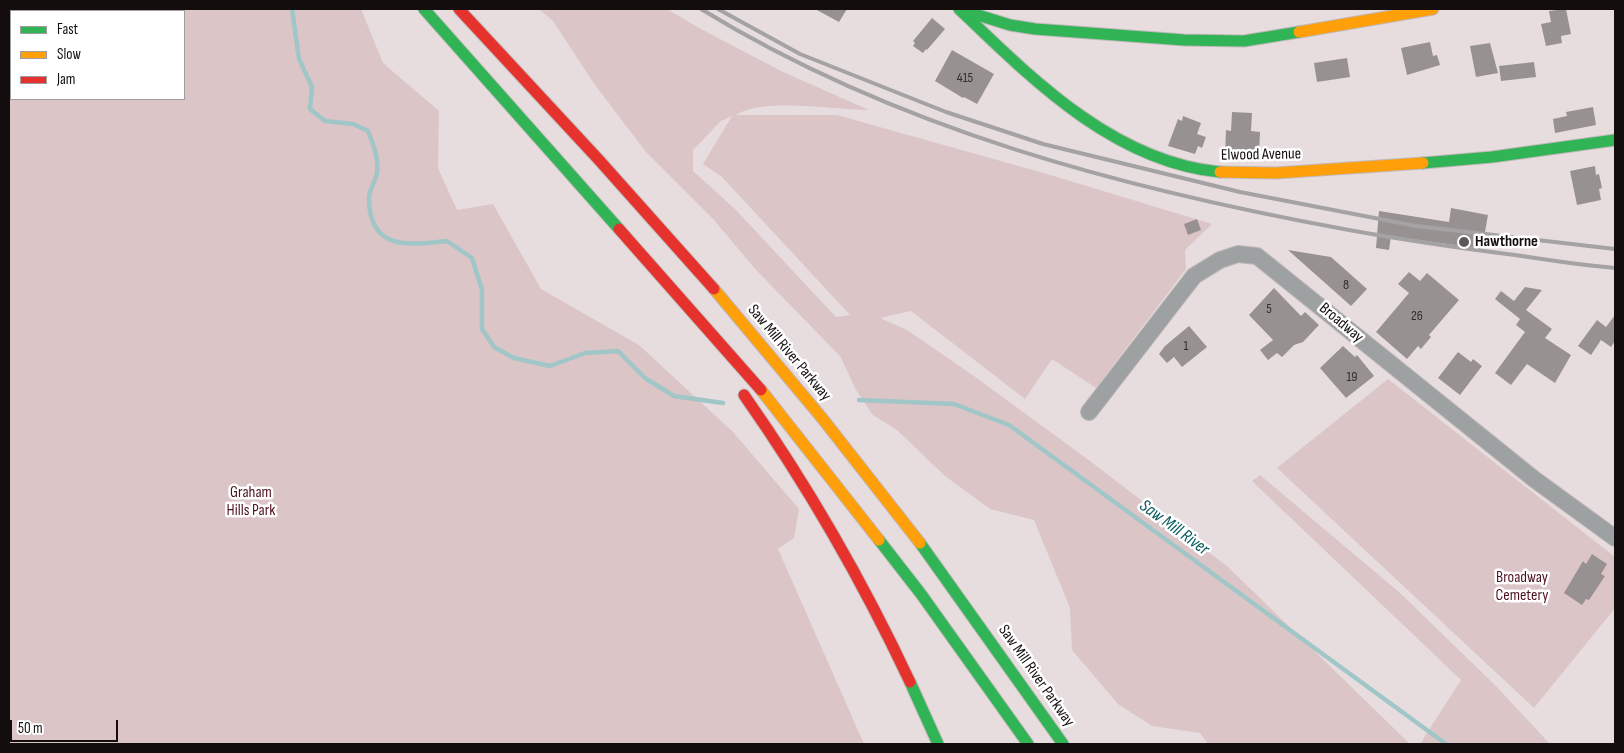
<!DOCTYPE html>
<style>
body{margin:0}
#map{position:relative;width:1624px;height:753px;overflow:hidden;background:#e7ddde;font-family:"Sofia Sans Condensed",sans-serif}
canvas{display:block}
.frame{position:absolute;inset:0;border:10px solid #130d0e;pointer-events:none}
.legend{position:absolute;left:10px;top:10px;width:175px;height:90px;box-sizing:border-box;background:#fff;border:1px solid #a19e9f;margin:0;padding:6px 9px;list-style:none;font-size:15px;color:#130d0e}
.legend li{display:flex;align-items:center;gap:10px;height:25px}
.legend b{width:25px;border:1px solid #a19e9f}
.scale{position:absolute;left:10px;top:720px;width:108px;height:22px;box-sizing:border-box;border:2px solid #130d0e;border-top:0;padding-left:6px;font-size:15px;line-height:18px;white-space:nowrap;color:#130d0e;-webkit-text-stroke:4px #fff;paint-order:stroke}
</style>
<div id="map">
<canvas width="1624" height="753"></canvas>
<div class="frame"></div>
<ul class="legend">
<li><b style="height:6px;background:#30b455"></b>Fast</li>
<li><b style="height:6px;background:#ff9f0a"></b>Slow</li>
<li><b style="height:6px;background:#e5322d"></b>Jam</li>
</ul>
<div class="scale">50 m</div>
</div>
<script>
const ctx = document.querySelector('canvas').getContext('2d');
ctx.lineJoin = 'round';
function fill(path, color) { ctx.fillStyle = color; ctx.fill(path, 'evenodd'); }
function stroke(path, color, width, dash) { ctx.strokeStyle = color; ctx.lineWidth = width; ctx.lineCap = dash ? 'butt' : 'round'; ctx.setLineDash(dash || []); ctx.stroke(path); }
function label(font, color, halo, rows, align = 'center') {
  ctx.font = font + ' "Sofia Sans Condensed",sans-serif'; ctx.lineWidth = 5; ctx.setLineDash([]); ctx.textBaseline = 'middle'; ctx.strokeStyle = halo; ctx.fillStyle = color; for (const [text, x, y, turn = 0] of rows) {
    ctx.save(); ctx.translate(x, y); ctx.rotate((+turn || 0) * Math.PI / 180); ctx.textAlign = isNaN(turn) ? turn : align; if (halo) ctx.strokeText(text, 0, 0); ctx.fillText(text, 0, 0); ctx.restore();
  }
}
const green = new Path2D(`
 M9,9H361L383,63L439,111L438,168L457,210L493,204L541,289L639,345L733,432L799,509L794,538L778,549L864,744H9ZM11,11H184V99H11Z
 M539,9H667L699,28L783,72L869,110C836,110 762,97 736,115H837L1047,174L1212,224L1185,250L1186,269L1096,388L1052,359L1025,399L911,311L880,318L907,330L974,376L1094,464L1228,567L1410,744H1208L1200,733L1152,726L1118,704L1072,650L1070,608L1034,520L990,509L945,476L897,430L873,415L856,390L840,356L756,270L714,220L646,152L595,85L553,21ZM732,116L703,164L722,177L850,315L836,317L735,209L693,171V150L721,121Z
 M1388,379L1615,557V608L1534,708L1277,468Z
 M1260,475L1399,592L1497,687L1550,744H1420L1461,680L1252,481Z`);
const stream = new Path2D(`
 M292,9L299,59L312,87L310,109L325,121L353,124L368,131C373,144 379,158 377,172C376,181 369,189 369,198C369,251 408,245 447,241L472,258L482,290V329L494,347L514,358L550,366L585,353L618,351L645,378L674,396L723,403
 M859,400L954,404L1009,425L1446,744`);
const building = new Path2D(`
 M815,9H847L839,22Z
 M1566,9L1571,34L1561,36L1562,43L1546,46L1541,24L1551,22L1549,11Z
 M932,18L945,29L927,50L926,49L923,53L913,46L915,43L913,41Z
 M1430,42L1433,56L1437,55L1440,65L1407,75L1401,48Z
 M1490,43L1498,73L1476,77L1470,46Z
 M952,50L994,74L977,104L964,97L963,98L935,81Z
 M1347,58L1350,77L1317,82L1314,63Z
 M1534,62L1536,77L1501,81L1499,66Z
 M1593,107L1596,125L1555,133L1553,119L1567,116L1566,112Z
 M1232,112L1252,113L1251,131L1260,132L1259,154L1225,156L1226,130L1231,131Z
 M1183,116L1201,123L1197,134L1206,137L1202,148L1198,146L1195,154L1168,146L1178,119L1182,121Z
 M1595,166L1596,175L1599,174L1602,188L1599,189L1601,200L1577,205L1570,171Z
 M1451,208L1488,215L1482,249L1391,236L1389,250L1376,248L1379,211L1449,222Z
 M1197,219L1201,230L1188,235L1184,224Z
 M1288,250L1331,257L1367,289L1351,306Z
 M1409,272L1420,281L1427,273L1459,300L1429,335L1431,337L1421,349L1418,346L1407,359L1376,332L1409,293L1398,284Z
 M1525,287L1542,290L1526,310L1552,329L1545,338L1571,355L1555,383L1527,364L1511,385L1495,373L1525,332L1516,325L1520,319L1495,299L1501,291L1514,301Z
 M1274,288L1301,316L1305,312L1319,325L1303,342L1294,345L1282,357L1277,353L1268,360L1260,350L1273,340L1249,315Z
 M1615,315V341L1611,347L1601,340L1591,355L1578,346L1597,320L1606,327Z
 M1189,326L1207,347L1182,367L1174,357L1167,363L1159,354L1165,346Z
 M1343,346L1355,357L1357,355L1374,376L1346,398L1320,368Z
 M1458,352L1471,362L1473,359L1482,366L1460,395L1438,378Z
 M1592,554L1607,564L1601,574L1605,576L1589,600L1586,599L1582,605L1564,593L1583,561L1586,564Z`);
const street = new Path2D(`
 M1089,412L1194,276L1220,260L1238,254L1257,256L1534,479L1615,538`);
const fast = new Path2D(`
 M424,9L619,229
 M959,9C1032,79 1114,162 1220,172
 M965,11L1010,25L1035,29L1184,40L1244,41L1299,32
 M1423,163L1492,157L1615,140
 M879,540L921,594L1028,744
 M920,543L1063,744
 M910,682L938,744`);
const slow = new Path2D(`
 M1299,32L1433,9
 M1220,172L1276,173L1423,163
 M714,289L822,418L920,543
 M761,390L879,540`);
const jam = new Path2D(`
 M459,9L599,160L714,289
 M619,229L761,390
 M744,395C808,486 863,582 910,682`);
const rail = new Path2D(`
 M701,9C897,129 1124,189 1349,230C1404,240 1459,248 1515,255C1548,260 1582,265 1615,268
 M718,9L800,54L946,112L1043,144L1240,192L1416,226L1615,249`);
const markers = [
 [1464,242,6,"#5d5657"]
];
const numberNames = [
 ["415",965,78],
 ["8",1346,285],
 ["5",1269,309],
 ["26",1417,316],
 ["1",1186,346],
 ["19",1352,377]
];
const streetNames = [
 ["Elwood Avenue",1261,155,-1],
 ["Broadway",1341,323,40],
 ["Saw Mill River Parkway",789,353,50],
 ["Saw Mill River Parkway",1036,676,55]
];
const poiNames = [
 ["Hawthorne",1475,242]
];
const parkNames = [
 ["Graham",251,493],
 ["Hills Park",251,511],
 ["Broadway",1522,578],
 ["Cemetery",1522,596]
];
const waterNames = [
 ["Saw Mill River",1174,528,36]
];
fill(green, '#dbc5c7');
stroke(stream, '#a1c6c7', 4.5);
fill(building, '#989192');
stroke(street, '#c0b8b9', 18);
stroke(fast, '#c0b8b9', 13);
stroke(slow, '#c0b8b9', 13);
stroke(jam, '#c0b8b9', 13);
stroke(street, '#9ea1a2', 16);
stroke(fast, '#30b455', 11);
stroke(slow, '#ff9f0a', 11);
stroke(jam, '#e5322d', 11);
stroke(rail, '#a4a2a2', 4);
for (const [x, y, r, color] of markers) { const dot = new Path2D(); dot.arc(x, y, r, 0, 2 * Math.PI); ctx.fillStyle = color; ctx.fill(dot); stroke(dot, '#fff', 2); }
label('14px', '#342e2f', null, numberNames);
label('16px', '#130d0e', '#fff', streetNames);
label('bold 16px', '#130d0e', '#fff', poiNames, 'left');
label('16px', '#4f131f', '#fff', parkNames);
label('italic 18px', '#085c5e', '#fff', waterNames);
</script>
